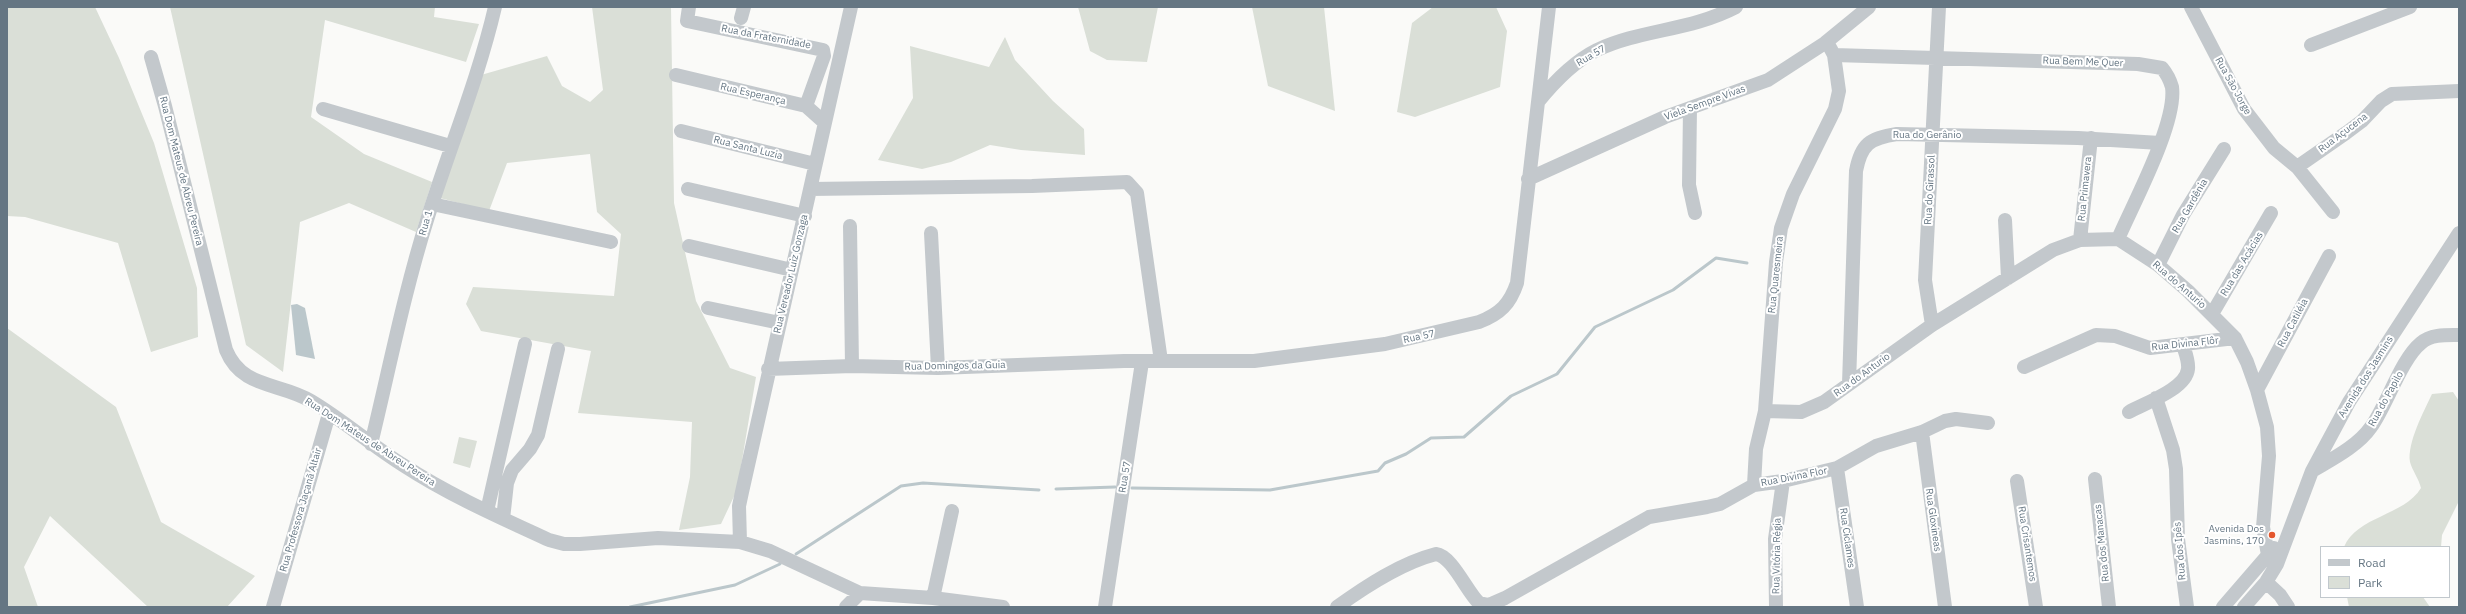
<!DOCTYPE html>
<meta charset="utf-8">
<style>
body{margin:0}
#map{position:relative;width:2466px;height:614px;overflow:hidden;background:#fafaf8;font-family:"IBM Plex Sans",sans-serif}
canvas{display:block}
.frame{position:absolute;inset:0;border:8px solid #657683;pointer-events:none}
.legend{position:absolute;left:2320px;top:546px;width:130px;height:52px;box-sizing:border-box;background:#fff;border:1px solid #c1c8cd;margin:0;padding:5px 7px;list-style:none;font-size:12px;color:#657683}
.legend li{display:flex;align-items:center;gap:8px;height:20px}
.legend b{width:20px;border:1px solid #c1c8cd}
</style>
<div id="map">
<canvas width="2466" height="614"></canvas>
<div class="frame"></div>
<ul class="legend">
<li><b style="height:5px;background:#c3c8cc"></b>Road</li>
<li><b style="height:11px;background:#dadfd7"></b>Park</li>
</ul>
</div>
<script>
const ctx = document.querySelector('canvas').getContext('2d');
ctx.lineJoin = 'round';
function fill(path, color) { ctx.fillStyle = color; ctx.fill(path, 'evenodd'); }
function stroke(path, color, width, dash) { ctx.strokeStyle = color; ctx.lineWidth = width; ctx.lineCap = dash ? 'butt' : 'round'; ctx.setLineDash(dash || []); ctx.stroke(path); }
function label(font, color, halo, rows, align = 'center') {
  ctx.font = font + ' "IBM Plex Sans",sans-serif'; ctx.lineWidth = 4; ctx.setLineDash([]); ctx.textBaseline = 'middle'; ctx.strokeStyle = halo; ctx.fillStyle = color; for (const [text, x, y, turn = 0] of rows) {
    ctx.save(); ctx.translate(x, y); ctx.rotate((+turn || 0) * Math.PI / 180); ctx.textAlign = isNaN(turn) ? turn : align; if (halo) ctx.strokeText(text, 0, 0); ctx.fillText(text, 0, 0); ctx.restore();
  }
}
const green = new Path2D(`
 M7,7H95L119,58L154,143L197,288L198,337L151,352L118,243L25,217L7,216Z
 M170,7H435L434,17L479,24L466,62L325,20L311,117L364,154L432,182L416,232L349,203L300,222L283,372L246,345Z
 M592,7H671L674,203L696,301L730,368L756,377L737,490L721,524L679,530L690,477L692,422L578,413L591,351L481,331L466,304L473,287L614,296L621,234L597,212L590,154L507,163L489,211L440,198L481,75L547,56L562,86L590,102L603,90Z
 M1078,7H1158L1147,62L1107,60L1090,51Z
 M1252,7H1324L1335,111L1268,86Z
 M1433,7H1496L1507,31L1500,87L1415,117L1397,112L1412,23Z
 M1005,37L1015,60L1053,101L1084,129L1085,155L1021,150L990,145L951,162L922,169L878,160L913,98L910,46L989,67Z
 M7,328L116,407L161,522L255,576L227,607H148L50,516L24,567L38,607H7Z
 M2453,392L2459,401V501L2442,535L2441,547H2344C2357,516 2404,516 2421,488C2419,479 2412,470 2410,462C2407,443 2424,411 2432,394Z
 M459,437L477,441L470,468L453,463Z
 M2347,597H2423L2430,607H2349Z`);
const water = new Path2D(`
 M297,304L305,308L315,359L296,355L291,305Z`);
const stream = new Path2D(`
 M1132,488L1270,490L1378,471L1385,463L1406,454L1431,438L1464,437L1511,396L1557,374L1595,327L1673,290L1716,258L1747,263
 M1056,489L1115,487
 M796,554L901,486L923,483L1039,490
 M630,607L735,585L780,564`);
const minor = new Path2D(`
 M689,7L687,21L823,50L824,56L806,106
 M2191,7L2244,109L2274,148L2297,167L2333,212
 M741,18L744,7
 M1827,42L1834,55L2138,64L2162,68C2167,74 2170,80 2172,87C2177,123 2133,204 2118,239
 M2311,45L2410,7
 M151,57L165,106L226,350C242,389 279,382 311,401C343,420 371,445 403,465C449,495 499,517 549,540L564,544H580L658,538L740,542L770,551L860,593L933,598L1003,607
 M676,75L806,106L825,123
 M1538,102L1549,7
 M1690,108L1689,185L1695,213
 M323,109L450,146
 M681,131L815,164
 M2297,167L2346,133L2362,121L2381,101L2392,94L2459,91
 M1528,179L1665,117L1768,80L1825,43L1869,7
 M688,189L805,216
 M810,189L1032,186L1127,182L1137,193L1161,361
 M432,204L611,242
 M2005,220L2008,278
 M850,226L852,366
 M931,233L938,368
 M2080,240L2091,138
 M689,246L792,270
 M2158,265L2183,215L2224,149
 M708,308L780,323
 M2212,314L2271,213
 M1932,325L1925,280L1939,7
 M2024,367L2096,335L2115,336L2150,348L2235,338
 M768,369L852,366L938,368L1124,361H1254L1385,344L1479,322C1500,314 1510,304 1517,283L1538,102C1554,82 1573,62 1597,50C1642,29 1690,31 1736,7
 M1849,384L1856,171C1861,144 1870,138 1897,134L2078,138L2160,143
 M2257,390L2329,256
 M2156,398L2173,450L2176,469L2178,539L2187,607
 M1765,411L1801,412L1824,402L1932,325L2053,250L2080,240L2118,239L2158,265L2188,291L2235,338L2247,362L2257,390L2267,427L2269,456L2263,527L2268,555L2277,564
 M2129,412C2145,403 2186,389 2188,369C2189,361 2185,352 2183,345
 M1922,432L1945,607
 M371,444C389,370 404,293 427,220C449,149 478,80 495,7
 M1837,468L1857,607
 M2312,471C2332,459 2358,446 2371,427C2387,405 2401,359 2421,343C2431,334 2447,335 2459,335
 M2095,479L2109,607
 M2017,481L2036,607
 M1754,485L1756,449L1765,411L1776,262L1781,228L1793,194L1835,109L1839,91L1834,55
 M487,511L525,344
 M503,519L507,483L512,470L530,449L538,435L558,349
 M740,542L739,506L742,492L851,7
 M2266,582L2280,595L2288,607
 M933,598L952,511
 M273,607L329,414
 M846,607L860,593
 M1105,607L1142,362
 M1337,607C1366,586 1401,563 1436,554C1452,556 1467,592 1479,603L1489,605L1505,598L1649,517L1707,507L1720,504L1754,485L1783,481L1837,468L1876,446L1922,432L1945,421L1956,419L1988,423
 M1776,607L1775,539L1783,481
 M2223,607L2274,548
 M2244,607L2266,582L2277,564L2312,471L2349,402L2459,233`);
const markers = [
 [2272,535,4,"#e4572e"]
];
const streetNames = [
 ["Rua da Fraternidade",766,37,11],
 ["Rua 57",1591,56,-30],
 ["Rua Bem Me Quer",2083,62,2],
 ["Rua São Jorge",2233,86,61],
 ["Rua Esperança",753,94,13],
 ["Viela Sempre Vivas",1705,103,-20],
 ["Rua Açucena",2343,133,-37],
 ["Rua do Gerânio",1927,135],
 ["Rua Santa Luzia",748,148,14],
 ["Rua Dom Mateus de Abreu Pereira",181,171,76],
 ["Rua Primavera",2085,189,-84],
 ["Rua do Girassol",1930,190,-87],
 ["Rua Gardênia",2190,206,-60],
 ["Rua 1",426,223,-74],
 ["Rua das Acácias",2242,264,-59],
 ["Rua Vereador Luiz Gonzaga",791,274,-77],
 ["Rua Quaresmeira",1776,275,-84],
 ["Rua do Anturio",2179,285,41],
 ["Rua Catiléia",2293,323,-62],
 ["Rua 57",1419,337,-12],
 ["Rua Divina Flôr",2185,344,-6],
 ["Rua Domingos da Guia",955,366,-1],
 ["Rua do Anturio",1862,375,-36],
 ["Avenida dos Jasmins",2366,377,-58],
 ["Rua do Papilo",2386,399,-61],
 ["Rua Dom Mateus de Abreu Pereira",370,442,33],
 ["Rua 57",1125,477,-81],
 ["Rua Divina Flor",1794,477,-11],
 ["Rua Professora Jaçanã Altair",301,510,-74],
 ["Rua Gloxineas",1933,520,82],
 ["Rua Ciclames",1847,538,82],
 ["Rua dos Manacas",2102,543,-96],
 ["Rua Crisantemos",2027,544,81],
 ["Rua dos Ipês",2180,551,-95],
 ["Rua Vitória Régia",1777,556,-89]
];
const poiNames = [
 ["Avenida Dos",2264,529],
 ["Jasmins, 170",2264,541]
];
fill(green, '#dadfd7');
fill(water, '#bbc7cb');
stroke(stream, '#bbc7cb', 3);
stroke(minor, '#c3c8cc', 14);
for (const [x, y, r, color] of markers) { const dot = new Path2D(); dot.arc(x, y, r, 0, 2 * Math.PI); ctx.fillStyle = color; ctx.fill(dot); stroke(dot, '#fff', 1.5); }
label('10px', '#657683', '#fff', streetNames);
label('10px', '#657683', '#fff', poiNames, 'right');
</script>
